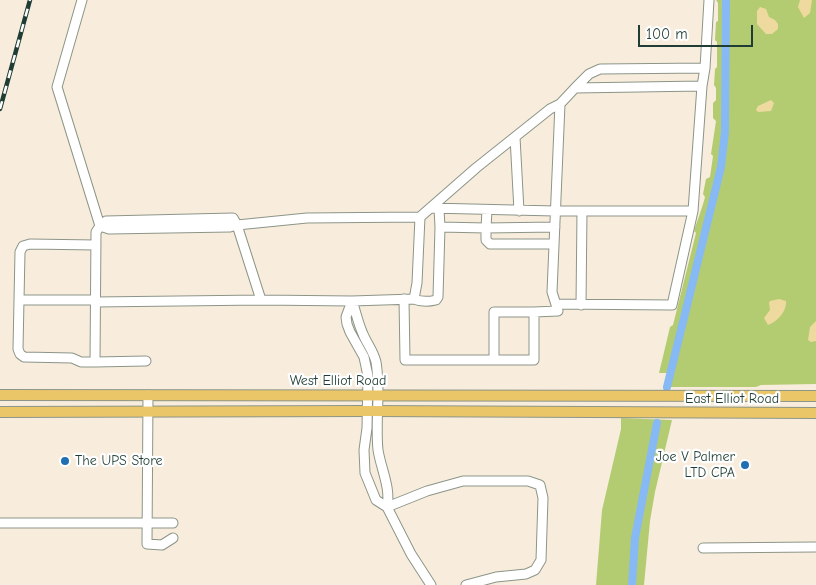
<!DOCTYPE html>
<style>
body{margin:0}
#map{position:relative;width:816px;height:585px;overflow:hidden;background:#f8eddd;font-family:"Comic Neue",sans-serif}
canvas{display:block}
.scale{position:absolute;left:638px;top:25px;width:115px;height:22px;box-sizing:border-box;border:2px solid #1f3d34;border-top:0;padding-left:6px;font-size:15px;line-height:18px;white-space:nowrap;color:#1f3d34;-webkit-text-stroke:4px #fff;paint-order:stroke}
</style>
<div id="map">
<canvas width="816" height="585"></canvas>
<div class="scale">100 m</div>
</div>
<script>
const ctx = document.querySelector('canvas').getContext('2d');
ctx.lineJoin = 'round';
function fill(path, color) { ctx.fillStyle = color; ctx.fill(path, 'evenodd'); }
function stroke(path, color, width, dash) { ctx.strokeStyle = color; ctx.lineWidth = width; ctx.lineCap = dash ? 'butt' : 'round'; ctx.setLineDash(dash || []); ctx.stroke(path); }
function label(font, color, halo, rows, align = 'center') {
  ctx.font = font + ' "Comic Neue",sans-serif'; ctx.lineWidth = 4.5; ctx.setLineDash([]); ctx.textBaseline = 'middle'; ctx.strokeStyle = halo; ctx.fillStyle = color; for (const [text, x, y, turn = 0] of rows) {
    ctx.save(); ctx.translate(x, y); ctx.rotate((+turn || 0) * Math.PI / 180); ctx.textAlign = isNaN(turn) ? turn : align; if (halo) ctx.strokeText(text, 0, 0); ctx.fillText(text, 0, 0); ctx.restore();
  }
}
const green = new Path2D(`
 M716,0H816V384L761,385L756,387H670L673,373H659L670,327L673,325L696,233L694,231C698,218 702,209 705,197L703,194L706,179L710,177L713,156L711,154L716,121L713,118V103L716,100V88L714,85L715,69L717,67V42L715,40L716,22L718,21V3Z
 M621,418L672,420L655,492L650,521L644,585H596L602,510L621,429Z`);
const sand = new Path2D(`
 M800,0H812L810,13L804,18L798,7Z
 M760,7L766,9L769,17L775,20L778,24V29L772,34H766L757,24V11Z
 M771,100L774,103L771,111L758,112L756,110L758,106Z
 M779,299L786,301C787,311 777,322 768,325L764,318L770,310L769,303L770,301Z
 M816,321V341L811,342L808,340L810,327Z`);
const canal = new Path2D(`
 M667,387L721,167L725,132L726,0
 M632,585L635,538L657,423`);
const minor = new Path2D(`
 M82,0L57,87L100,226L96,232L95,362L146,361
 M575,88L589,74L600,69L705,68
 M515,137L519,211
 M430,208L555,211H693
 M439,209L440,227L486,228V240L490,244H554
 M487,210L486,228L555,227
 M420,217L417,283L414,299L352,301L261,300L237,225L307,218L420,217L476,168L550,109L560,104
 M233,218L237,225L230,227L109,229L100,226L106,221Z
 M404,299L405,360H534V312L558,311L552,292L560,104L575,88L702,86L705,68L709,0
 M414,299C421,302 428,302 436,300L438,297L440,227
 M19,300L20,252L23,246L30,244L95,245
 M95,302L261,300
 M556,304L672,305L693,211L702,86
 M581,305L582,211
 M494,360V312H534
 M95,362H81L72,358L24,357L20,354L18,349L19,300H95
 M148,395L147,544L162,545L173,538
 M387,507C391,488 381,469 378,450C375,421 381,391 376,362C373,350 367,344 363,334C358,323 356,312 352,301L346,317L347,324L350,332L364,357L368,376L367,428L364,450L365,473L376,500L387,507L411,554L431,585
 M387,507L427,491L463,481H528L540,485L543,498L541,560L535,570L526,574L496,577L466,585
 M0,523H173
 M703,548L816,547`);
const major = new Path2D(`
 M0,395L816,396
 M0,412L367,411L816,413`);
const rail = new Path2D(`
 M0,109L30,0`);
const markers = [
 [65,461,5,"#1f6fb2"],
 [745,465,5,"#1f6fb2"]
];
const streetNames = [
 ["West Elliot Road",338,381],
 ["East Elliot Road",732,399]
];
const poiNames = [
 ["Joe V Palmer",735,457],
 ["LTD CPA",735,473],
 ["The UPS Store",75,461,"left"]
];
fill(green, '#b4cc71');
fill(sand, '#eeda9e');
stroke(canal, '#87b9f4', 8);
stroke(minor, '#8c9588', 11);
stroke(major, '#8c9588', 12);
stroke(minor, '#fff', 9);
stroke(major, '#ebc669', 10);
stroke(rail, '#1f3d34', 4.5);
stroke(rail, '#fff', 2.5, [8]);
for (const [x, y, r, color] of markers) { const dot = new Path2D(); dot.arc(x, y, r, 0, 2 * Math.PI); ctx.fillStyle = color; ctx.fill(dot); stroke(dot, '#fff', 2); }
label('14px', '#1f3d34', '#fff', streetNames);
label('14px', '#1f3d34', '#fff', poiNames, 'right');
</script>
